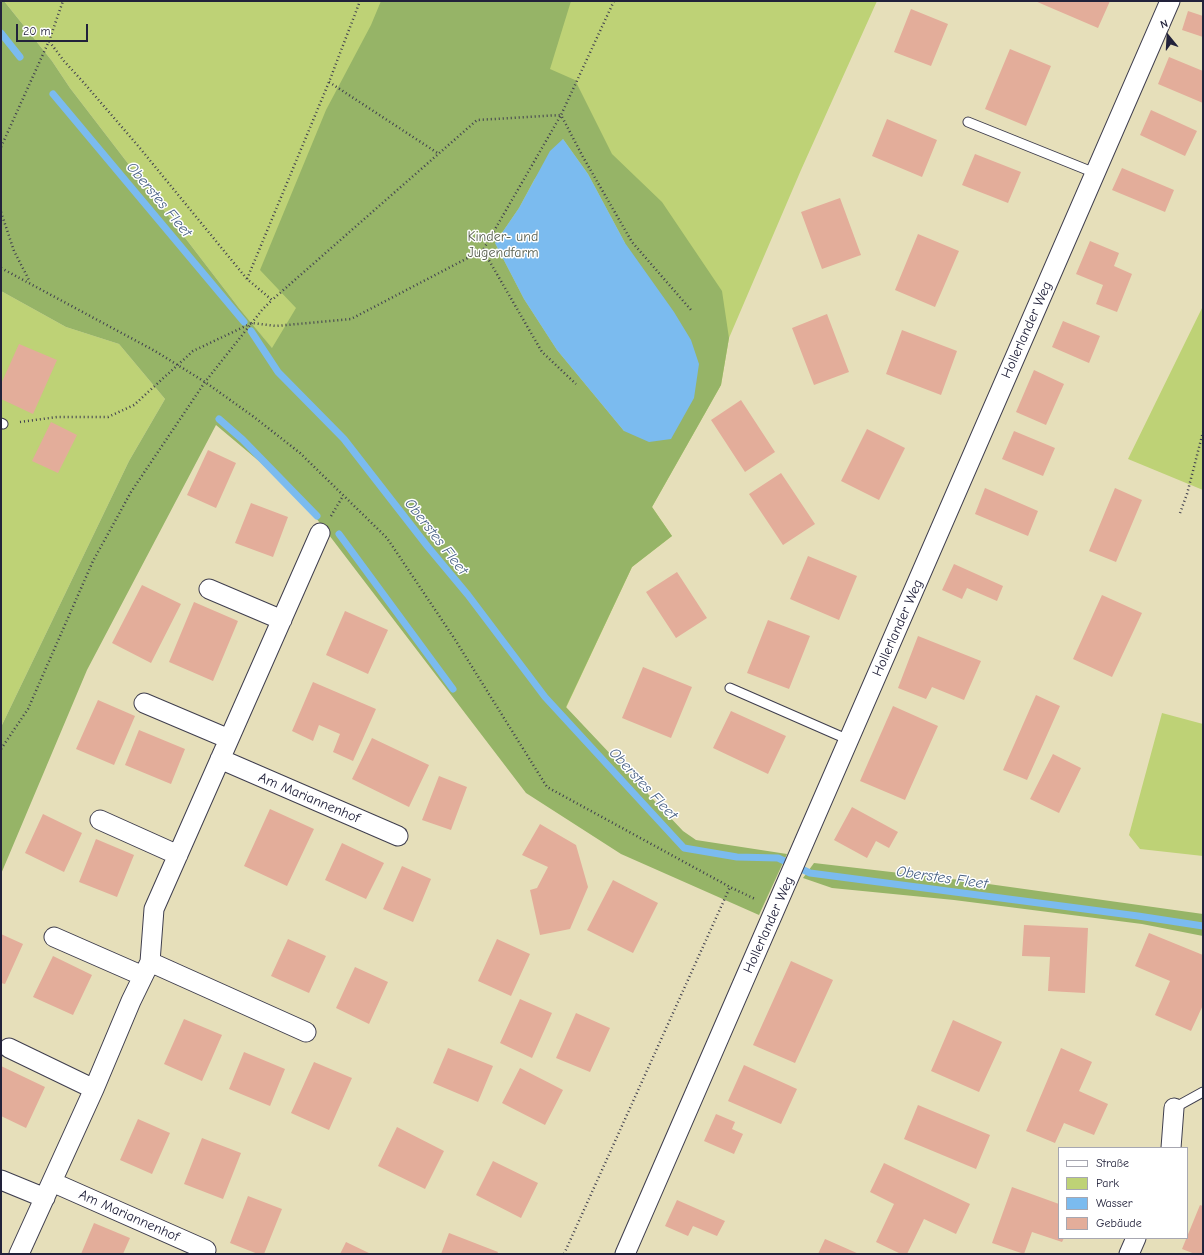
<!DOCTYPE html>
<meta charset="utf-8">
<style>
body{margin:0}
#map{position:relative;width:1204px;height:1255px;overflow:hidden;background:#e6dfba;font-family:"Comic Neue",sans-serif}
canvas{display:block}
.frame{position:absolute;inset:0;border:2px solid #22223b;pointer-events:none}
.legend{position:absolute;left:1058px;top:1147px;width:130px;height:92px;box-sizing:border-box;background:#fff;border:1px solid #a7a7b1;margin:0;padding:5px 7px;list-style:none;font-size:12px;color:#22223b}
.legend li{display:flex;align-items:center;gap:8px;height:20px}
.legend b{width:20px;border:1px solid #a7a7b1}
.north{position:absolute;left:1148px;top:16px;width:40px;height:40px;-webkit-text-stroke:3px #fff;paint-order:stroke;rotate:342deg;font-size:11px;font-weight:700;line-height:16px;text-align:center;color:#22223b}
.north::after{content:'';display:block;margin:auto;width:14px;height:18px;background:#22223b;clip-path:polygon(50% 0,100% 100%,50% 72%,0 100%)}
.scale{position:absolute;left:16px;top:24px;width:72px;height:18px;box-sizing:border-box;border:2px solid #22223b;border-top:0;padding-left:5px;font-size:12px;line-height:14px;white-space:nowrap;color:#22223b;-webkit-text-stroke:3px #fff;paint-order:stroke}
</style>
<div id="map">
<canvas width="1204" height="1255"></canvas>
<div class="frame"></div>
<ul class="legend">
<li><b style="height:5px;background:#fff"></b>Straße</li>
<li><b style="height:11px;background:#bed276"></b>Park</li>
<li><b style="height:11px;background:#7bbbef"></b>Wasser</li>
<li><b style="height:11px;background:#e3ad9a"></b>Gebäude</li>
</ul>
<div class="north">N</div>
<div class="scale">20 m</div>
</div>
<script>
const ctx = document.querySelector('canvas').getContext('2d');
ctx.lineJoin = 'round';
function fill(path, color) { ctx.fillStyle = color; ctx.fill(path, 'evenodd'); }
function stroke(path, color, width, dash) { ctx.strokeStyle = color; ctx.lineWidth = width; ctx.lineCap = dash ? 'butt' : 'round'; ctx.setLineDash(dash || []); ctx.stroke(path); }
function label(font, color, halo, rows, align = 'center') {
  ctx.font = font + ' "Comic Neue",sans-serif'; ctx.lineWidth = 3; ctx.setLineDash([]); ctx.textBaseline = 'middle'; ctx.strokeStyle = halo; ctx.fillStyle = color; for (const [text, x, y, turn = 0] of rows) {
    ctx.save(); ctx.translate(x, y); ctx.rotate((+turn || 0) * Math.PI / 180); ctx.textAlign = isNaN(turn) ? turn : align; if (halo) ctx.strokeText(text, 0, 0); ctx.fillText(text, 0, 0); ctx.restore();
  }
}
const green = new Path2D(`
 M4,1H877L801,170L729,338L721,385L652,507L672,536L632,567L566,708L239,308L70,88L52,61Z
 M1,291L66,327L119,344L165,399L129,461L1,727Z
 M1203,306V490L1128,459Z
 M1162,713L1203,724V856L1140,849L1129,835Z`);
const forest = new Path2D(`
 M1,1H4L52,61L70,88L239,308L272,348L296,308L260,270L326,110L371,25L381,1H571L550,69L575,80L612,154L662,202L722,291L729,338L721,385L652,507L672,536L632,567L566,707L683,831L696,840L787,854L759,915L621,854L526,793L316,518L260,462L216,425L87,670L1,874V727L129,461L165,399L119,344L66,327L1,291ZM563,139L588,174L625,243L624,431L557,350L524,299L495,243L519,208L534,180Z
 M814,863L960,880L1203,914V936L1142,924L954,900L832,888L803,878Z`);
const water = new Path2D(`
 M563,139L588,174L625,243L674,312L691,340L699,364L694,398L671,439L649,442L624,431L557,350L524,299L495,243L519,208L550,151Z`);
const stream = new Path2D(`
 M1,33L20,57
 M53,94L244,322
 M251,331L278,372L344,439L428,547L468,595L545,697L684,848L737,857L778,858L810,873L1138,916L1203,926
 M219,419L243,440L317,516
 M339,534L453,689`);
const building = new Path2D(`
 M1035,1H1110L1098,28Z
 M911,9L948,24L931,66L894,52Z
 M1188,11L1203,16V37L1182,30Z
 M1010,49L1051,66L1026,126L985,109Z
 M1169,57L1203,71V103L1158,84Z
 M1151,110L1197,131L1185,156L1140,135Z
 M887,119L937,140L922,177L872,156Z
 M975,154L1021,172L1008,203L962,185Z
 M1122,168L1174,190L1165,212L1112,190Z
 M840,198L861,255L822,269L801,212Z
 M918,234L959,251L935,307L895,290Z
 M1090,241L1119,253L1114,266L1132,274L1117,312L1096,304L1103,285L1076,274Z
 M827,314L849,372L814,385L792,328Z
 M1063,321L1100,336L1089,363L1052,347Z
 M902,330L957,351L941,395L886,374Z
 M19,344L57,360L33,414L1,399V384Z
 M1034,370L1064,384L1046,425L1016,412Z
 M741,400L775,452L745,472L711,420Z
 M51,422L77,435L58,473L32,461Z
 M867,429L905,448L879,500L841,481Z
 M1014,431L1055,448L1043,476L1002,459Z
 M208,450L236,463L216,508L187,495Z
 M781,473L815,524L783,545L749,494Z
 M985,488L1038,511L1028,536L975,514Z
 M1115,488L1142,500L1116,562L1089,551Z
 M251,503L288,517L273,557L235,543Z
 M808,556L857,576L839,620L790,599Z
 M954,564L1003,586L997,601L967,588L962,599L942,590Z
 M677,572L707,618L676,638L646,592Z
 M142,585L181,604L151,663L112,643Z
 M1102,595L1142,613L1112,677L1073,659Z
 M194,602L238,621L213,681L169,662Z
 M345,611L388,630L368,674L326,655Z
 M768,620L810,636L789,689L747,673Z
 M918,636L981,661L964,700L932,687L926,699L898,688Z
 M643,667L692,687L671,738L622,718Z
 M313,682L376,709L353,761L333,752L340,734L319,725L313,741L292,731Z
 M1036,695L1060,706L1027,780L1003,770Z
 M98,700L135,716L114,765L76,749Z
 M893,706L938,726L905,800L860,781Z
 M731,711L786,736L768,774L713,748Z
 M139,730L185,749L171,784L125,765Z
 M372,738L429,765L409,807L352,779Z
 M1053,754L1081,768L1059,813L1030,799Z
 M439,776L467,787L451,830L422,820Z
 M852,807L898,832L889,848L876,841L867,858L834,840Z
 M270,809L314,829L287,886L244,866Z
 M43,814L82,833L64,872L25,853Z
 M540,824L576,845L588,887L570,929L540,935L530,890L537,888L548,867L522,855Z
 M96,839L134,855L117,897L79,882Z
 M342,843L384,863L366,899L325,880Z
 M402,866L431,879L413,922L383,909Z
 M613,880L658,903L633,953L587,930Z
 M1024,925L1088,928L1085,993L1048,991L1050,957L1022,956Z
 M1149,933L1203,955V1005L1191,1031L1155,1015L1170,981L1135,966Z
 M1,934L23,944L5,984L1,983Z
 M288,939L326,956L309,993L271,976Z
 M497,939L530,954L511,996L478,981Z
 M53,956L92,975L73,1015L33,997Z
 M791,961L833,980L795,1063L753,1045Z
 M355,967L388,982L369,1024L336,1008Z
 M520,999L552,1013L532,1058L500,1043Z
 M576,1013L610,1028L590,1072L556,1058Z
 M184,1019L222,1035L202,1081L164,1064Z
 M953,1020L1002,1042L979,1092L931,1071Z
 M448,1048L493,1066L478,1102L433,1083Z
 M1061,1048L1092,1062L1079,1091L1108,1104L1094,1135L1064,1123L1055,1143L1026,1131Z
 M244,1052L285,1069L270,1106L229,1089Z
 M314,1062L352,1078L329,1130L291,1113Z
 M744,1065L797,1089L781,1124L728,1101Z
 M1,1066L45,1087L26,1128L1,1116Z
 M520,1068L563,1090L545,1125L502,1103Z
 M918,1105L990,1135L976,1169L904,1139Z
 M716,1114L735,1122L732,1129L743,1134L734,1154L704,1141Z
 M138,1119L170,1133L152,1174L120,1160Z
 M397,1127L444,1151L425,1189L378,1166Z
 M202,1138L241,1153L223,1199L184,1184Z
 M493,1161L538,1183L521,1218L476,1195Z
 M884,1163L970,1204L956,1234L924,1219L907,1254H901L876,1242L894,1204L870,1192Z
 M1012,1187L1059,1204V1238H1064L1062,1242L1032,1232L1024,1254L992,1243Z
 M248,1196L282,1209L264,1254H258L230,1243Z
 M677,1200L725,1221L717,1236L693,1226L688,1236L665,1226Z
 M1200,1205L1203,1206V1254H1195L1182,1249Z
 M94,1223L130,1238L123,1254H81Z
 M449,1233L498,1252L497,1254H441Z
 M825,1239L859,1254H818Z
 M346,1242L371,1254H340Z`);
const path = new Path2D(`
 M614,1L561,115L583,157L632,242L691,310
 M329,82L439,154
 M1,147L49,41L63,1
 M1,212L14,251L30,282
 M483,250L542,352L576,384
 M1,268L155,351L205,382L254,417L300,453L387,538L454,638L547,787L730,887L755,899
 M247,279L329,82L360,1
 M20,422L57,417H108L134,405L193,351L252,323L276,326L351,319L483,250L561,115L477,120L272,300
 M1180,513L1187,494L1203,432
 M331,516L343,496
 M1,749L28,709L93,561L131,492L205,382L262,310L272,300L247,279L139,147L84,83L64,61L49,41
 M564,1254L730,887`);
const lane = new Path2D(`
 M968,122L1095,173
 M1,423L3,424
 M730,688L849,740
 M1174,1108L1203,1092`);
const street = new Path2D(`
 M209,589L282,620
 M144,703L229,739
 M220,759L398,836
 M100,820L178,855
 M54,937L143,976
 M150,962L306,1032
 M9,1048L94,1089
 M1171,1148L1174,1108
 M1,1180L45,1198
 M52,1182L206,1250
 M19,1254L94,1089L131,1001L150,962L154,909L320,533
 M625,1254L1170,1
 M1129,1254L1136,1238`);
const parkNames = [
 ["Kinder- und",503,237],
 ["Jugendfarm",503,253]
];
const streetNames = [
 ["Hollerlander Weg",1027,330,-66],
 ["Hollerlander Weg",898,628,-66],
 ["Am Mariannenhof",309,798,23],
 ["Hollerlander Weg",769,925,-66],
 ["Am Mariannenhof",129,1216,24]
];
const waterNames = [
 ["Oberstes Fleet",159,200,50],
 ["Oberstes Fleet",436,537,52],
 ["Oberstes Fleet",643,784,47],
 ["Oberstes Fleet",942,878,8]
];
fill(green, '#bed276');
fill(forest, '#96b467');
fill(water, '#7bbbef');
stroke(stream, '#7bbbef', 7);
fill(building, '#e3ad9a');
stroke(lane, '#3f3e4e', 11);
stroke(street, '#3f3e4e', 21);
stroke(path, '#3f3e4e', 2.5, [1, 3]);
stroke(lane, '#fff', 9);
stroke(street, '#fff', 19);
label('14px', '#596050', '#fff', parkNames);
label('14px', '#22223b', '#fff', streetNames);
label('italic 15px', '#465f83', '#fff', waterNames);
</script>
